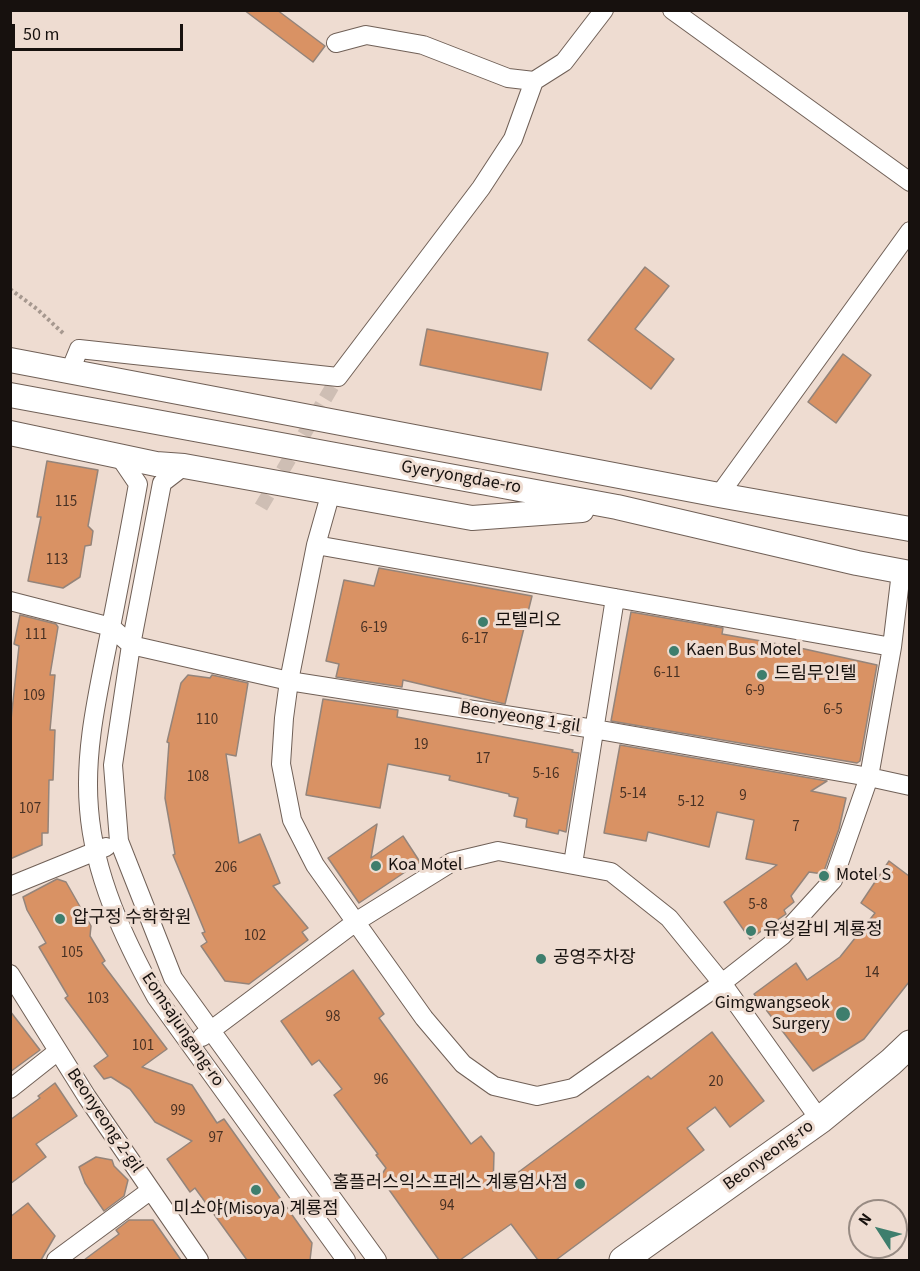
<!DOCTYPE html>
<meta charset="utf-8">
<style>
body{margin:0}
#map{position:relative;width:920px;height:1271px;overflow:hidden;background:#eedcd1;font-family:"Source Sans 3",sans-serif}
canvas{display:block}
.frame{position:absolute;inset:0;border:12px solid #17110e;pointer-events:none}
.north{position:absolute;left:848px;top:1199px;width:60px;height:60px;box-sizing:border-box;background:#eedcd1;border:2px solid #988b83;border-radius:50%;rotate:306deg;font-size:16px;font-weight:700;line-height:24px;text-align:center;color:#17110e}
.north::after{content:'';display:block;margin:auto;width:21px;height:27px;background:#3e7e6d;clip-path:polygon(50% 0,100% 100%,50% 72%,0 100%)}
.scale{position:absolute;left:12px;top:24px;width:171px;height:27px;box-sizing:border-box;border:3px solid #17110e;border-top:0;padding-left:8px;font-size:18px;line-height:21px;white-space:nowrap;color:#17110e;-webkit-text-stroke:4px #eedcd1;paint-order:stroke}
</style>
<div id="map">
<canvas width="920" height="1271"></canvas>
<div class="frame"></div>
<div class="north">N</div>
<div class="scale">50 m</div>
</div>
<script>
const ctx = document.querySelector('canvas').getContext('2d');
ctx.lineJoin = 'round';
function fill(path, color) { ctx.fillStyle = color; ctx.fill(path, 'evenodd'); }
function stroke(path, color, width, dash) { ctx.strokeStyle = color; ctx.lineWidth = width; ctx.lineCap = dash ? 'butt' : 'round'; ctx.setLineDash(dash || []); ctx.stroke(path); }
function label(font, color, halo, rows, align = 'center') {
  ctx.font = font + ' "Source Sans 3","Noto Sans KR",sans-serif'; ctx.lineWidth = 6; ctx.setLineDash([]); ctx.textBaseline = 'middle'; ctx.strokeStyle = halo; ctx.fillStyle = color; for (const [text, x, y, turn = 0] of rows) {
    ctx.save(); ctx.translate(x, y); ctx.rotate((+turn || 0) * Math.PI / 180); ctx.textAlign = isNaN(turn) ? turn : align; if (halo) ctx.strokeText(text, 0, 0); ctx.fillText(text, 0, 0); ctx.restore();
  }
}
const building = new Path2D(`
 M244,10H277L325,46L313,62Z
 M645,267L669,286L635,329L674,359L651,389L588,340Z
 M427,329L548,353L541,390L420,365Z
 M843,354L871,375L836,423L808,402Z
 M47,461L98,470L88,526L93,531L91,545L85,546L80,577L63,588L28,581L41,517H37Z
 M379,568L532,596L505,704L403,680L402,687L336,677L339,664L326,661L344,580L374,586Z
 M631,612L723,628L722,634L800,648L877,665L860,761L857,763L611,721Z
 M20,615L56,624L58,627L50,675H55L50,730H55L53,780H49L48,833H42V845L10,859V729L19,646L14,644Z
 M188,675L210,678L212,675L248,683L236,756L226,754L239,843L260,834L280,883L273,886L308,928L302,932L308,940L249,984L225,981L201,946L207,942L202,933L205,932L173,855L175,854L165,798L169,743L167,742L181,683Z
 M323,699L398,710L397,717L573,750L572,752L579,753L566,832L559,830L558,834L526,827L527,819L514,816L518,798L509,796V794L449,780L450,776L388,764L380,808L306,795Z
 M620,745L827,781L811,791L846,798L839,829L823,874L809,872L791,896L794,902L784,910L786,914L750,939L724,902L777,865L746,859L754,820L717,812L709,847L648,832L646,841L604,833Z
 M377,824L371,858L403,836L420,862L359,903L328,858Z
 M889,861L909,876V982L864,1039L813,1071L754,994L796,963L807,980L840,957L875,913L861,903Z
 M57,879L66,882L91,926L90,936L105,961L102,963L167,1049L142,1067L192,1085L217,1123L224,1119L312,1243L310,1260H247L195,1188L190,1192L167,1159L192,1141L155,1122L130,1089L111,1077L104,1079L94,1066L108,1056L65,998L68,996L39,947L46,943L27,910L23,897Z
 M353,970L384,1014L379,1018L471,1144L481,1136L494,1153L493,1191L648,1076L651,1079L712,1032L764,1101L730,1127L715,1107L687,1128L704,1150L556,1260H538L511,1224L460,1260H439L380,1177L386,1168L376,1155L378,1154L334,1095L342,1089L319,1060L312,1065L281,1021Z
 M10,1011L40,1050L10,1072Z
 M55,1083L77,1116L36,1144L46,1157L10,1184V1120L40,1098L38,1096Z
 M96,1157L112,1160L114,1166L128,1180L124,1196L104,1211L85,1183L79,1167Z
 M28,1203L55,1236L41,1260H10V1217Z
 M129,1220H153L181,1260H84L119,1234L116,1230Z`);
const pedestrianTunnel = new Path2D(`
 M261,507L338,377`);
const path = new Path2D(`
 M10,289L37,309L65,335`);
const minor = new Path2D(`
 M672,10L910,182
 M336,43L366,35L423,45L508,78L534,81
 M70,371L79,349L338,377L481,188L513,139L534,81L564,62L604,10
 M119,456L138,484C129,535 119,586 109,637C98,693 84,751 89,809C94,875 124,939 156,997L346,1260
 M184,466L162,483L131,645L113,765L119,841L173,978L377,1260
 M331,492L316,545L289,681L284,718L281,764L292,820L315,865L424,1018L463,1064L494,1086L537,1096L573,1088L722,983L782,936L833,880L869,777L892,647L901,572
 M719,495L910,231
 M316,545L892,647
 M10,601L111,627L131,645L289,681L594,729L869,777L910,786
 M573,864L615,598
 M10,886L106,847
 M10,974L87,1097L199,1260
 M202,1037L357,921L452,862L498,851L611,872L669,918L722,983L820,1120
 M10,1089L58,1051
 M56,1260L151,1190`);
const tertiary = new Path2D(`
 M10,360L719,495L910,529
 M10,395L617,507L857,563L910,573
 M10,433L156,464L184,466L472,518L582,510`);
const secondary = new Path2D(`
 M623,1260L820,1120L891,1062L910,1044`);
const markers = [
 [483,622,6,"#3e7e6d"],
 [674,651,6,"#3e7e6d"],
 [762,675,6,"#3e7e6d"],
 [376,866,6,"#3e7e6d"],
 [824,876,6,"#3e7e6d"],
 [60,919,6,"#3e7e6d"],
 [751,931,6,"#3e7e6d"],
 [541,959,6,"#3e7e6d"],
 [843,1014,8,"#3e7e6d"],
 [580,1184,6,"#3e7e6d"],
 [256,1190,6,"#3e7e6d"]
];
const numberNames = [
 ["115",66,503],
 ["113",57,561],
 ["6-19",374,629],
 ["111",36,636],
 ["6-17",475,640],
 ["6-11",667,674],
 ["6-9",755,692],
 ["109",34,697],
 ["6-5",833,711],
 ["110",207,721],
 ["19",421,746],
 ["17",483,760],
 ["5-16",546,775],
 ["108",198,778],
 ["5-14",633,795],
 ["9",743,797],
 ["5-12",691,803],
 ["107",30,810],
 ["7",796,828],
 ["206",226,869],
 ["5-8",758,906],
 ["102",255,937],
 ["105",72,954],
 ["14",872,974],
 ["103",98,1000],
 ["98",333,1018],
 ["101",143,1047],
 ["96",381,1081],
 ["20",716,1083],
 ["99",178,1112],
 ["97",216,1139],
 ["94",447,1207]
];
const streetNames = [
 ["Gyeryongdae-ro",461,478,10],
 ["Beonyeong 1-gil",520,718,9],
 ["Eomsajungang-ro",182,1030,56],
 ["Beonyeong 2-gil",104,1121,56],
 ["Beonyeong-ro",769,1156,-36]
];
const poiNames = [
 ["모텔리오",495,622],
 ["Kaen Bus Motel",686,651],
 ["드림무인텔",774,675],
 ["Koa Motel",388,866],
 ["Motel S",836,876],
 ["압구정 수학학원",72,919],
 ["유성갈비 계룡정",763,931],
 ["공영주차장",553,959],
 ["Gimgwangseok",830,1004,"right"],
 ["Surgery",830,1025,"right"],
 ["홈플러스익스프레스 계룡엄사점",568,1184,"right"],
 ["미소야(Misoya) 계룡점",256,1210,"center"]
];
fill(building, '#d99264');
stroke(building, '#94847a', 1.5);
stroke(pedestrianTunnel, '#cebeb4', 14, [14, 7]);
stroke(minor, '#706057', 20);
stroke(tertiary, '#706057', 26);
stroke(secondary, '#706057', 29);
stroke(path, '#a6988f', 4, [3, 3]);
stroke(minor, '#fff', 18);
stroke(tertiary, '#fff', 24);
stroke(secondary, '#fff', 27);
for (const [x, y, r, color] of markers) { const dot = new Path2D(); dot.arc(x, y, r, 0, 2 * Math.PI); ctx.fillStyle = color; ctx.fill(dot); stroke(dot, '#eedcd1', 2); }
label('15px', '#483124', null, numberNames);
label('18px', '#17110e', '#eedcd1', streetNames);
label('18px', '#17110e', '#eedcd1', poiNames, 'left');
</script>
